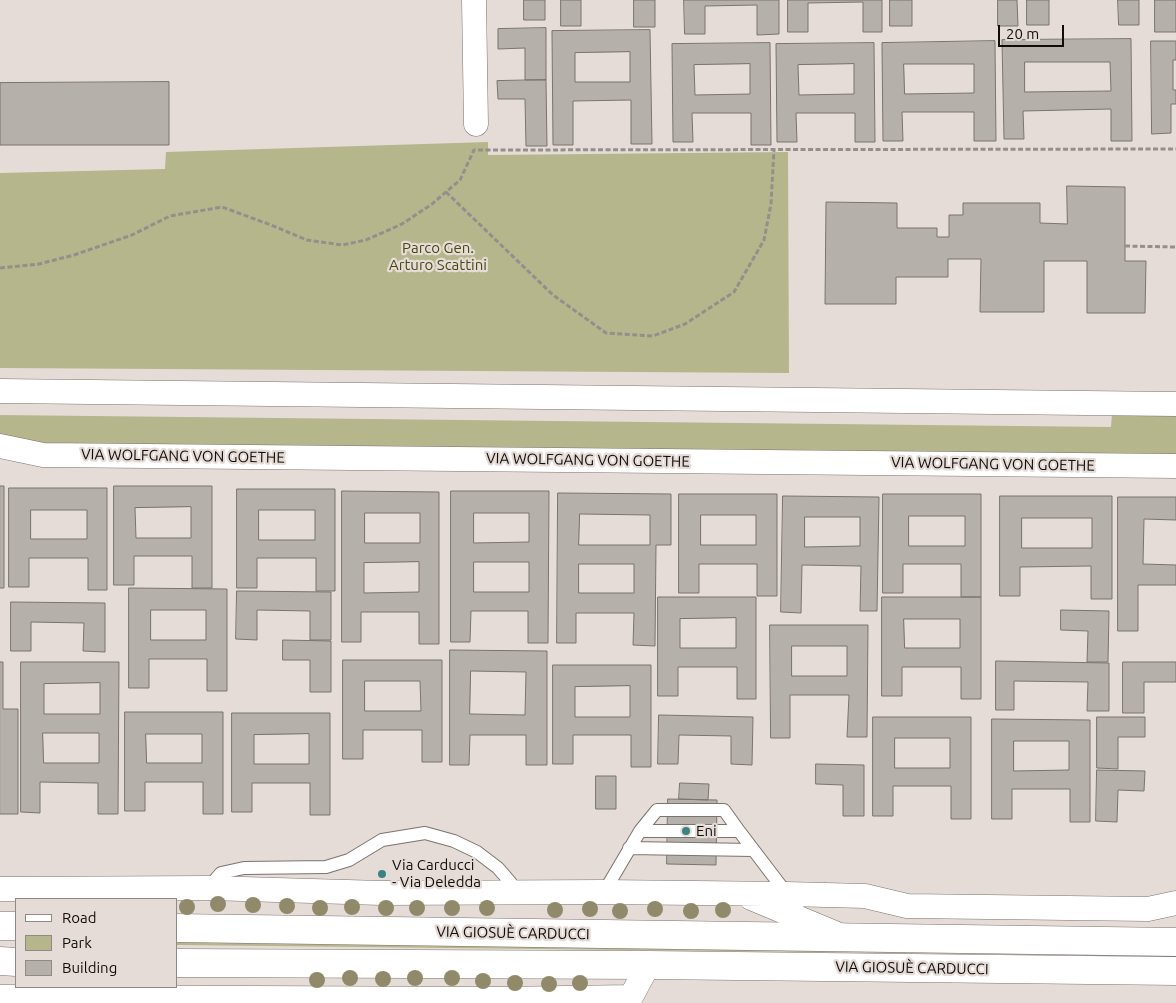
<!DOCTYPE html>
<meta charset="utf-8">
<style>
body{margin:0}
#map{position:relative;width:1176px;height:1003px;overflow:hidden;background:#e6dcd7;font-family:Ubuntu,sans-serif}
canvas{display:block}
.legend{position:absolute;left:15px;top:898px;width:162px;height:90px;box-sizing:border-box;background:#e6dcd7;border:1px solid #908985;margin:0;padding:6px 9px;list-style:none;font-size:15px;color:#0f0c0a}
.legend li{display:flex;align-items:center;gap:10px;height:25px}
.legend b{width:25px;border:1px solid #908985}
.scale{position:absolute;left:998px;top:25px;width:66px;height:22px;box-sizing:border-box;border:2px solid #0f0c0a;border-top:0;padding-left:6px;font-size:15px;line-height:18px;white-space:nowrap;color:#0f0c0a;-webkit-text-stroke:4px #e6dcd7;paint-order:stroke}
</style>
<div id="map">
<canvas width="1176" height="1003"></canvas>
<ul class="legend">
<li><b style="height:6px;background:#fff"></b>Road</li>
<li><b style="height:14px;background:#b6b68c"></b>Park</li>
<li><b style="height:14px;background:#b5b0a9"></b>Building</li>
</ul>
<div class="scale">20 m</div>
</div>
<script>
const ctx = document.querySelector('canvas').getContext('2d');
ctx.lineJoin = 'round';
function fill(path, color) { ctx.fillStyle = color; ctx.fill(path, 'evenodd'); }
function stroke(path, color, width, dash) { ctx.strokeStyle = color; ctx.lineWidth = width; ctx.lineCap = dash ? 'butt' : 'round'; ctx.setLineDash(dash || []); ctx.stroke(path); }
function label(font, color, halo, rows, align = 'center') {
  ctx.font = font + ' Ubuntu,sans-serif'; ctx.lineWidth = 4.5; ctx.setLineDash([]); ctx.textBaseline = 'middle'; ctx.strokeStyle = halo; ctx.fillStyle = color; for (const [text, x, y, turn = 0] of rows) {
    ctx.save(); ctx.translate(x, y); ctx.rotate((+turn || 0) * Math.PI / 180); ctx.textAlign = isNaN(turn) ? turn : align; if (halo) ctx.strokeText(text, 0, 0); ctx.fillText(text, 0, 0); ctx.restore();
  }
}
const green = new Path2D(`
 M488,142V155L788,152L789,373L0,368V173L165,169L166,152Z
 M1112,414L1176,416V456L37,446L0,438V415L1111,427Z
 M176,937L1176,948V956L176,945Z`);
const building = new Path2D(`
 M524,0H545V20H524Z
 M561,0H581V26H561Z
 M634,0H655V27H634Z
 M684,0H779V34L757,35V5L705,6V34H685Z
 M788,0H882V32H863V2L808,3V32H788Z
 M890,0H912V26H890Z
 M998,0H1017L1018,26H998Z
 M1027,0H1049V25H1027Z
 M1118,0H1139V25H1119Z
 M1155,0H1176V32H1155Z
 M546,28V80H525V48L498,49V29Z
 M650,30L652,144H631V100L573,101V145H553L552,31ZM630,52V82H575V53Z
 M1131,39L1132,141H1111V109L1023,111L1024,139H1004L1002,40ZM1025,62H1110L1111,91L1025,92Z
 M995,41L996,141H974V112H902L903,141H883L882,43ZM904,64H974V93L905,94Z
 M1151,41H1176V60H1173V90H1176V104H1171V133L1152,134Z
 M770,43L771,145H751V113H692L693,142H673L672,44ZM750,64V94L695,95L694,65Z
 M874,43L875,142H855V113H796L797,142H777L776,44ZM854,64V94L799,95L798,65Z
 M546,80L547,146H526L525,99H498L497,81Z
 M169,82V145H0V83Z
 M1067,186L1125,187V261H1146L1145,313H1087V261H1044V312H980L981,259H948V277H896V304H825L826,202L897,203V228H937V237H949V215H963V203H1040V223L1067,224Z
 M0,486H4V588H0Z
 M114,486H212V588H192V556H134V585H114ZM191,507V538H136L135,508Z
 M9,488H107V590H88V558H29V587H9ZM31,510H87V539H31Z
 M237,489H335V591H316V558H257V588H237ZM259,510H315V540H259Z
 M342,491L439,492V644H419V612H361V642H342ZM365,513H420V543H365ZM419,562V592L364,593V563Z
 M451,491H549L548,643H528V611H471L470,642H451ZM474,513H529V542L474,543ZM474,562H529V592H474Z
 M558,493L671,494V545H656L655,646L633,645L634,613H576V643H557ZM580,514L650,515V545H579ZM579,564H634V593H579Z
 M679,494H777V596H757V564H699V593H679ZM701,515H756V545H701Z
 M883,494H981V597H961V564H903V593H883ZM909,516H965V546H909Z
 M783,496L879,497L877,611H860L861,566L802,565L801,613L781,612ZM805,517H860V546L805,547Z
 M1000,496H1112V599H1091V566L1020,567V596H1000ZM1022,518H1092V548H1022Z
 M1118,497H1176V520L1144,519L1143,564L1176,565V585H1138V631H1118Z
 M129,588L227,589V691H207V659H149V688H129ZM151,610H206V640H151Z
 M237,591L331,592V640H310V611L257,610V640L236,639Z
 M658,597H756V699H737V667H678V696H658ZM736,618V648H680V619Z
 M882,597H981V699H961V667H902V696H882ZM904,619H960V648H905Z
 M11,602L105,603V652L83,651L84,623L31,622V651H11Z
 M1061,610L1109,611L1108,662H1087L1088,631L1061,630Z
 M770,625H868L867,737H847L849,695H790V738H771ZM792,646H847V676H792Z
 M283,640L331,641V692H310V660H283Z
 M450,650L547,651V765H526V735H470L469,765H450ZM471,671L526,672L525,715L470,714Z
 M343,660H442V762H422V730H363V759H343ZM365,681H420L421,711H365Z
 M996,661L1109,663V711H1087L1088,682L1014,681V710H996Z
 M0,662H3V709H18V814H0Z
 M21,662H119L118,814H98V783L40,782V813L21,812ZM100,683V714H44V684ZM43,733H99V763H44Z
 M1123,662H1176V682H1144V713H1123Z
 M553,665H651V767H631V735H573V764H553ZM630,686V717H575V687Z
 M125,712H223V814H203V782H145V811H125ZM146,734H202V763H147Z
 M232,713H330V815H310V783H252V812H232ZM309,734V764H254V735Z
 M659,715L753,717L752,765L731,764V736L679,735L678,764H658Z
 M873,717H971V819H951V786H893V816H873ZM895,738H950V768H895Z
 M1097,717H1145V737H1118V769L1097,768Z
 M992,719L1090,720V822H1070V789H1012V819H992ZM1014,741H1069V770L1014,771Z
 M816,764L864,765V816H843V785L816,784Z
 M1097,770L1145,771L1144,791L1118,790L1117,822L1096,821Z
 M596,776H616V809H596Z
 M680,783L709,784L708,800L679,799Z
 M668,799L717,800L716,865L667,864Z`);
const path = new Path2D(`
 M446,192L553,295L606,333L653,336L685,324L734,292L764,240L771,204L774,150
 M1125,246L1176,247
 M0,268L39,264L74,255L132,235L170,216L222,207L271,225L307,240L342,245L366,240L402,224L432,204L460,180L474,150L1176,149`);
const service = new Path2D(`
 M640,831L657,810H724L739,831
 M629,848L753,850
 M208,888L221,873L244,868L326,867L349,860L382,840L425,833L454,841L477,852L498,868L511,883
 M604,892L640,831H739L787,894`);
const minor = new Path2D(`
 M474,0L476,124
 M0,391L1176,404
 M0,446L43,455L1176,466
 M0,889L208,888L382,893L604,892L787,894L865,896L907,906L1148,909L1176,903
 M751,898L842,936
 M0,997L500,999L631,997L648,965`);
const secondary = new Path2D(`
 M0,926H16
 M176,928L1176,942
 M0,961L16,962
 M176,963L648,965L1176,971`);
const trees = [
 [218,904],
 [253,905],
 [287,906],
 [187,907],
 [352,907],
 [320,908],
 [386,908],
 [417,908],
 [452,908],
 [487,908],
 [590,909],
 [655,909],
 [555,910],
 [723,910],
 [620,911],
 [691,911],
 [350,978],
 [415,978],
 [452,978],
 [383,979],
 [317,980],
 [483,981],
 [515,983],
 [580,983],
 [549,984]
];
const markers = [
 [686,831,5,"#3b8381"],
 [382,874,5,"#3b8381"]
];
const parkNames = [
 ["Parco Gen.",438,248],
 ["Arturo Scattini",438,265]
];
const streetNames = [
 ["VIA WOLFGANG VON GOETHE",183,456,1],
 ["VIA WOLFGANG VON GOETHE",588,460,1],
 ["VIA WOLFGANG VON GOETHE",993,464,1],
 ["VIA GIOSUÈ CARDUCCI",513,933,1],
 ["VIA GIOSUÈ CARDUCCI",912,968,1]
];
const poiNames = [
 ["Eni",696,831],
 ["Via Carducci",392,865],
 ["- Via Deledda",392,882]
];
fill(green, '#b6b68c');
fill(building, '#b5b0a9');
stroke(building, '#79746d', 1);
stroke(service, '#7b736e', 14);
stroke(minor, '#7b736e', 25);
stroke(secondary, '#7b736e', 29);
stroke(path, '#958e8a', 3, [5, 2.5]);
stroke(service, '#fff', 12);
stroke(minor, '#fff', 24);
stroke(secondary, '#fff', 28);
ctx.fillStyle = '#908a6a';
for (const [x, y] of trees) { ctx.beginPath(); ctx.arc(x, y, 8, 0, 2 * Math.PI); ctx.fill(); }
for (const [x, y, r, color] of markers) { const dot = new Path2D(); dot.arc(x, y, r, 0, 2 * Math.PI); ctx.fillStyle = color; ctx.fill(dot); stroke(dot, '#e6dcd7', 2); }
label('15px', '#494710', '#e6dcd7', parkNames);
label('15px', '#0f0c0a', '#e6dcd7', streetNames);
label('15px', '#0f0c0a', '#e6dcd7', poiNames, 'left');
</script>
